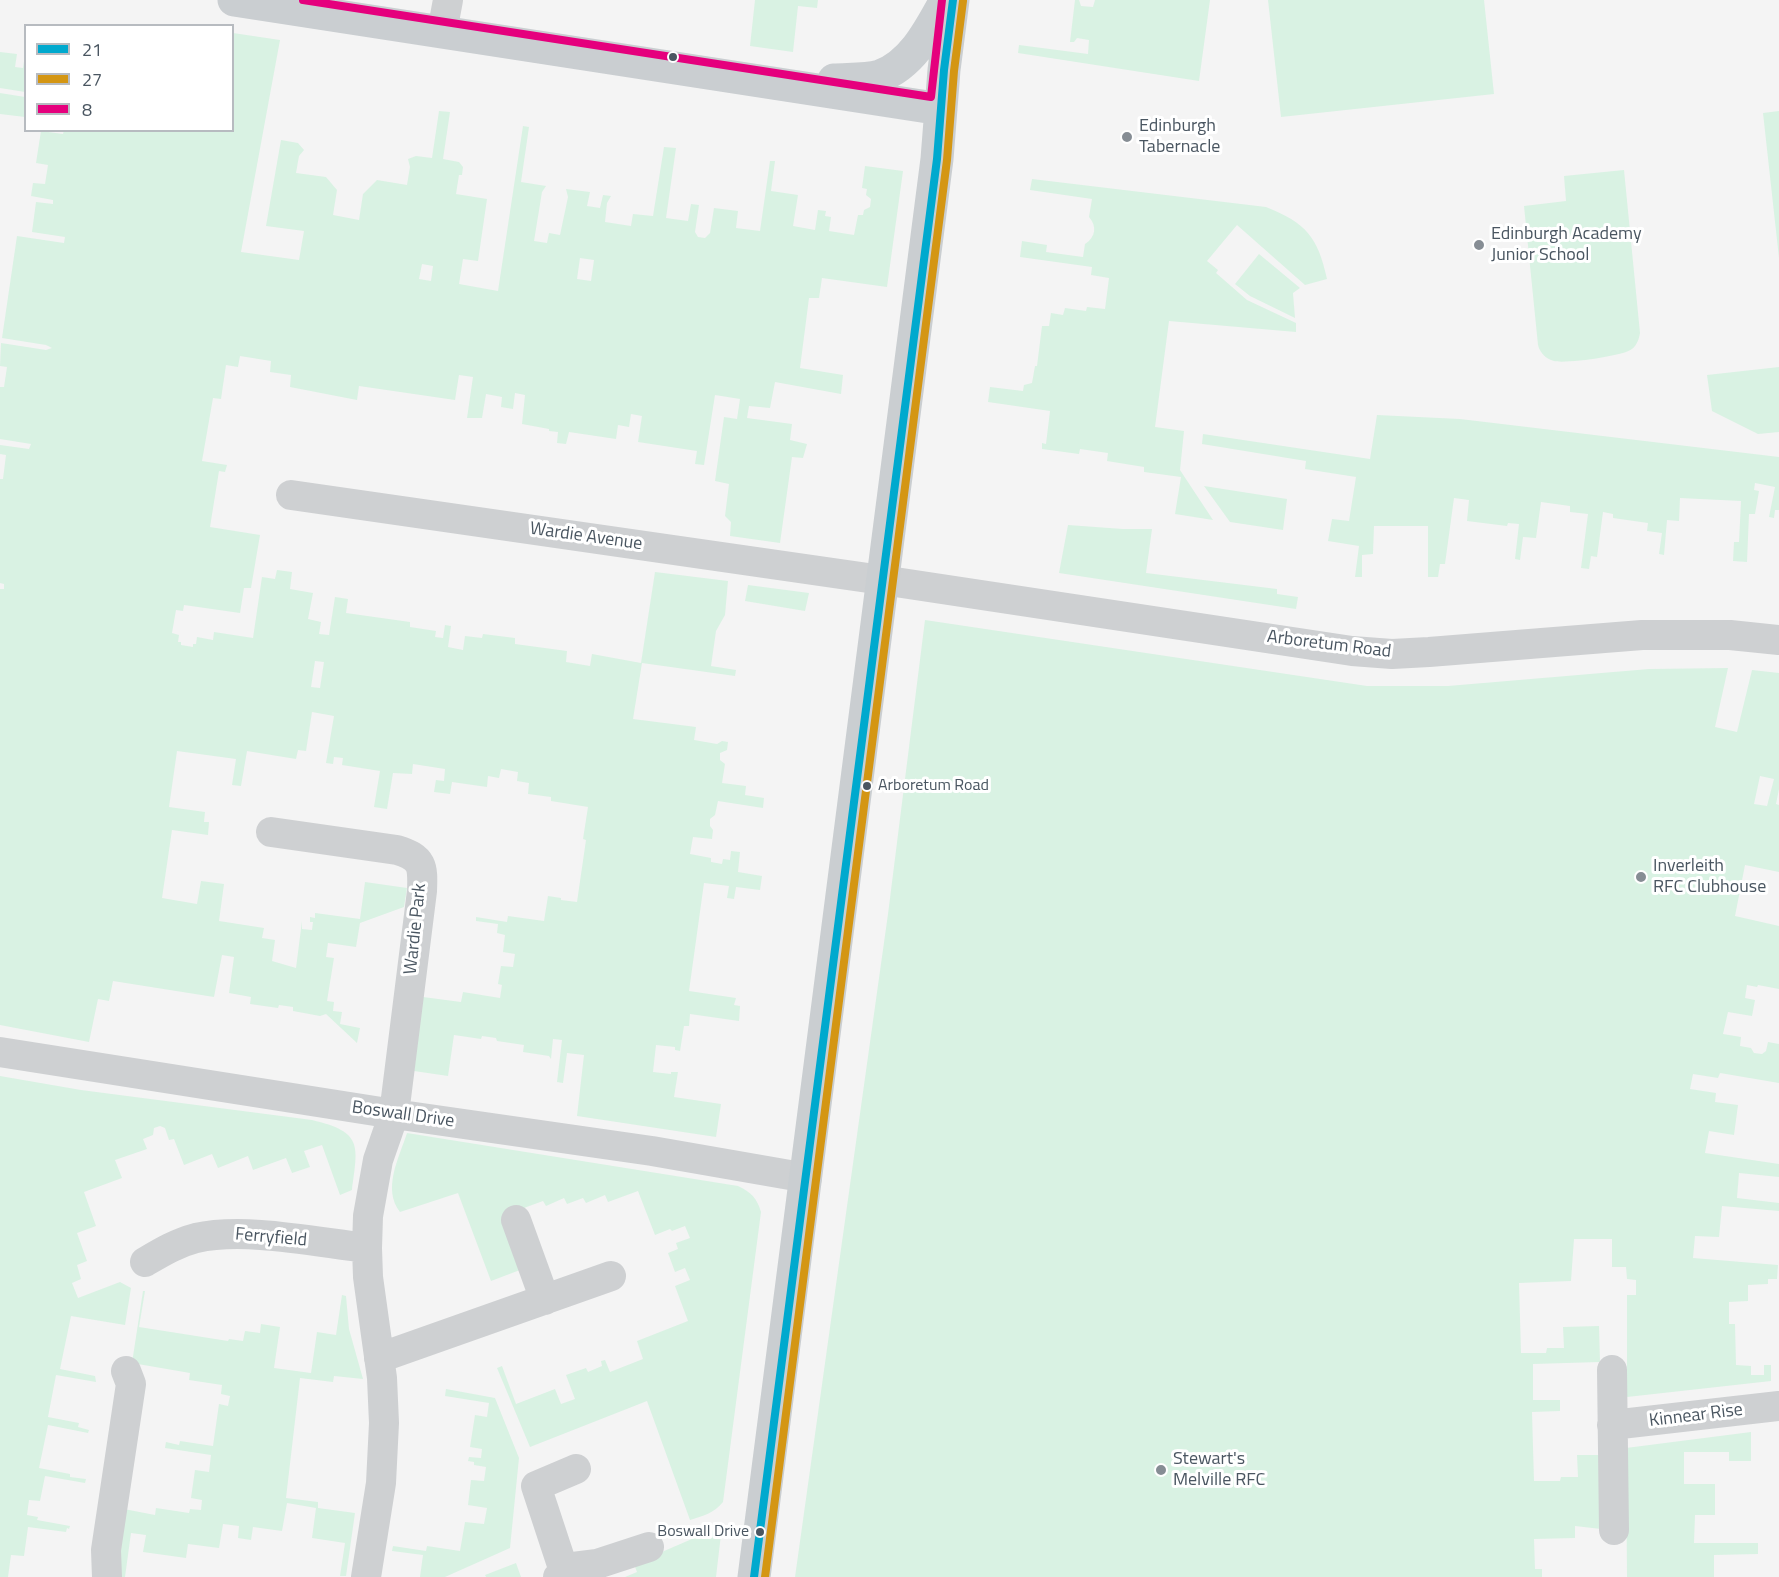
<!DOCTYPE html>
<style>
body{margin:0}
#map{position:relative;width:1779px;height:1577px;overflow:hidden;background:#f4f4f4;font-family:"Titillium Web",sans-serif}
canvas{display:block}
.legend{position:absolute;left:24px;top:24px;width:210px;height:108px;box-sizing:border-box;background:#fff;border:2px solid #b7bbc0;margin:0;padding:8px 10px;list-style:none;font-size:18px;color:#4a5661}
.legend li{display:flex;align-items:center;gap:12px;height:30px}
.legend b{width:30px;border:2px solid #b7bbc0}
</style>
<div id="map">
<canvas width="1779" height="1577"></canvas>
<ul class="legend">
<li><b style="height:8px;background:#00a9ce"></b>21</li>
<li><b style="height:8px;background:#d49613"></b>27</li>
<li><b style="height:8px;background:#e5007d"></b>8</li>
</ul>
</div>
<script>
const ctx = document.querySelector('canvas').getContext('2d');
ctx.lineJoin = 'round';
function fill(path, color) { ctx.fillStyle = color; ctx.fill(path, 'evenodd'); }
function stroke(path, color, width, dash) { ctx.strokeStyle = color; ctx.lineWidth = width; ctx.lineCap = dash ? 'butt' : 'round'; ctx.setLineDash(dash || []); ctx.stroke(path); }
function label(font, color, halo, rows, align = 'center') {
  ctx.font = font + ' "Titillium Web",sans-serif'; ctx.lineWidth = 6; ctx.setLineDash([]); ctx.textBaseline = 'middle'; ctx.strokeStyle = halo; ctx.fillStyle = color; for (const [text, x, y, turn = 0] of rows) {
    ctx.save(); ctx.translate(x, y); ctx.rotate((+turn || 0) * Math.PI / 180); ctx.textAlign = isNaN(turn) ? turn : align; if (halo) ctx.strokeText(text, 0, 0); ctx.fillText(text, 0, 0); ctx.restore();
  }
}
const green = new Path2D(`
 M755,0H818L817,8L798,6L793,52L750,46Z
 M1075,0H1079L1081,6L1093,7L1095,0H1210L1199,81L1018,53L1019,45L1088,54L1089,40L1077,38L1074,42H1070Z
 M1268,0H1484L1494,94L1281,117Z
 M233,33L280,40L241,252L299,260L304,231L266,226L281,140L298,143L304,150L299,156L296,173L326,177L337,190L333,215L359,220L363,194L377,180L407,185L410,167L408,159L416,156L432,158L439,111L450,112L443,159L459,162L463,167L462,175H459L456,194L487,199L478,261L463,259L459,284L498,291L523,126L529,127L521,182L546,186L542,192L534,241L547,243L549,233L560,235L568,197L566,189L590,192L587,206L600,208L603,195L611,196L607,203L605,222L631,226L633,214L653,216L664,147L676,148L666,218L688,221L691,204L699,205L695,232L698,237L705,238L710,233L714,208L738,211L736,228L760,231L770,161H775L771,191L798,195L793,226L815,230L818,210L826,211L825,216L831,217L829,231L854,235L858,215H863L864,210L870,207L871,199L866,195L867,189L862,188L865,166L903,171L887,287L822,278L819,298H809L800,368L843,375L841,394L775,382L770,408L749,406L747,418L792,424L790,440L807,444L803,458L792,457L780,543L730,536L731,522L725,516L729,484L715,481L724,417L737,419L740,399L715,395L704,465L695,464L697,451L638,442L642,416L631,414L629,427L618,425L616,439L569,432L566,444L557,443L558,432L549,431V429L522,424L525,395L515,393L513,409L501,407L502,397L486,394L482,418H467L473,377L459,375L455,400L359,386L357,400L290,387L291,375L270,372L271,361L240,356L238,367L226,365L221,399L213,398L202,461L227,465L225,472L219,471L210,527L260,535L251,588H244L240,613L184,605L183,611L176,610L172,633L179,635L178,642H181V645L193,647V644H196L197,637L213,640L214,632L253,638L262,577L275,579L277,570L292,572L290,589L313,593L308,619L321,622L319,634L329,635L335,597L348,599L346,613L410,622V627L436,631L435,637L443,638L445,625L451,626L448,647L463,650L465,636L482,638L483,634L515,638V644L567,651L566,662L590,666L592,654L641,663L655,572L728,581L725,615L716,631L711,666L736,670L735,676L642,663L633,719L696,727L694,740L717,744L722,741L728,742L727,750L720,753V760L725,764L722,783L746,786L745,795L764,798L763,808L718,801L715,815L710,819V826L713,830L712,839L693,837L690,854L711,858V862L722,864L723,859L730,860L731,851L740,852L738,872L762,876L760,890L736,887L734,899L727,898L729,886L704,883L689,991L736,998L734,1005L740,1006L739,1021L690,1014L689,1026H684L680,1051L675,1050V1047L656,1045L653,1072L671,1074V1072H678L674,1097L721,1104L716,1137L577,1116L584,1055L567,1053L563,1083L557,1082L562,1040L553,1039L551,1059L549,1056L523,1052L524,1045L497,1041L496,1038L482,1036L481,1039L454,1035L448,1076L414,1071L423,997L461,1002L463,992L500,998L502,985L498,984L501,966L513,967L515,954L503,952L505,935L497,933L498,924L476,921V917L507,922L508,916L544,921L548,896L561,898V900L577,902L586,840L583,839L588,807L551,801V797L528,794L529,783L517,781L518,772L501,769L499,778L488,776L487,787L452,782L450,794L434,792L436,780L444,781L445,769L413,764L412,774L393,773L387,809L374,807L380,771L342,765L343,758L334,757L333,764L326,763L334,716L312,712L306,751L298,750L296,759L247,751L241,786L232,785L236,759L177,751L169,807L205,812L204,822H209L208,835L172,830L162,898L197,904L201,881L224,884L219,921L264,928L262,938L275,940L272,961L296,968L302,921V929L312,930L313,922H310V917L315,918V913L360,919L365,882L407,888L404,907L360,923L356,947L328,943L326,957L334,958L327,1001L334,1002L333,1011L342,1012L340,1024L360,1028L357,1043L326,1014L320,1016L293,1011V1007L279,1005L278,1008L250,1004L251,997L229,993L234,957L222,955L214,997L113,981L109,1001L98,999L89,1042L0,1025V589H4V584L0,583V479H3L6,455L0,454V445L29,449L31,444L0,439V387H4L7,367L0,366L1,343L46,350L52,348L46,345L2,338L17,236L64,243L65,237L32,232L36,202L53,204V200L31,196L33,183L45,184L48,165L36,163L41,131L63,134L64,130H232ZM580,258L594,260L591,281L577,279ZM422,264L433,266L431,281L419,279ZM315,661L324,662L320,688L311,687Z
 M0,52L17,54L15,67L23,68L25,55V92L0,88Z
 M0,93L25,97V117L0,114Z
 M1779,111V258L1763,113Z
 M1624,170L1640,333C1639,339 1637,345 1632,349C1624,356 1565,364 1554,361C1546,359 1540,353 1538,345L1524,206L1566,201L1564,176Z
 M1032,179L1266,207C1306,223 1318,237 1327,279L1305,285L1237,225L1207,261L1218,270L1216,273L1247,300L1296,323V332L1169,321L1155,427L1184,431L1180,470L1213,520L1175,514L1181,477L1144,472V467L1107,461L1108,453L1080,449L1079,454L1042,449V443L1046,444L1050,411L988,402L990,387L1023,391L1024,385L1032,383L1035,366H1037L1042,326H1049L1051,313L1063,315L1065,308L1086,311L1087,307L1105,309L1109,278L1091,275L1092,267L1020,257L1022,241L1047,245L1046,252L1083,257L1085,244C1096,237 1097,226 1089,217L1092,199L1030,190Z
 M1259,254L1300,288L1293,293L1295,318L1250,296L1235,284Z
 M1779,367V432L1758,434L1712,411L1707,375Z
 M1377,415L1460,419L1779,457V510H1775L1774,518L1769,517L1775,487L1755,483L1754,490L1759,491L1755,514H1749L1747,562L1733,561L1734,542H1739L1741,501L1680,498L1679,521L1667,520L1664,555L1659,554L1662,533L1647,531L1648,523L1613,518V514L1603,512L1597,557L1591,556L1589,569L1581,568L1588,514L1570,512V506L1541,502L1536,538L1523,537L1520,560L1515,559L1519,524L1508,523L1507,526L1467,521L1469,500L1454,498L1445,564H1440L1438,577H1428V526H1374L1373,554L1362,555V577H1355L1359,546L1328,541L1332,519L1349,521L1356,477L1305,469L1306,461L1202,444L1203,434L1370,459Z
 M1204,486L1287,499L1283,530L1230,522Z
 M1068,525L1123,529H1152L1146,573L1277,589V594L1298,597L1296,609L1059,573Z
 M748,585L809,593L805,611L745,601Z
 M925,620L1367,686H1448L1649,669L1728,668L1715,727L1737,732L1752,670L1779,673V789L1776,804L1779,805V872L1745,865L1735,916L1779,926V989L1758,985L1757,987L1747,985L1745,998L1755,1000L1752,1016L1728,1012L1723,1034L1741,1037L1740,1046L1751,1048L1754,1053L1762,1054L1766,1051L1768,1042L1779,1044V1083L1720,1073L1718,1078L1693,1074L1690,1089L1716,1093L1715,1102L1738,1105L1734,1135L1709,1131L1705,1153L1779,1164V1177L1739,1173L1737,1198L1779,1203V1211L1722,1206L1719,1237L1695,1236L1693,1258L1778,1265L1777,1279H1768V1284L1748,1285V1301L1729,1302V1324H1735L1736,1365L1751,1366V1375H1764V1365H1771V1381L1627,1397V1295H1636V1280L1627,1279L1626,1267H1612V1239H1574L1571,1281L1519,1283L1521,1353H1546L1547,1348H1564L1563,1327L1599,1326L1600,1362L1533,1364V1400H1560V1411L1532,1412L1534,1481H1560L1561,1477H1578L1577,1455H1599L1601,1529L1575,1526V1538L1534,1539L1535,1569H1542V1577H795L888,914ZM1760,776L1774,779L1767,806L1754,804Z
 M0,1076L81,1090L312,1120C363,1132 358,1145 352,1190L340,1195L322,1145L304,1151L310,1167L292,1173L286,1158L253,1170L248,1156L218,1168L212,1154L184,1165L174,1139L169,1140L165,1128L160,1126L154,1128L153,1135L143,1139L147,1149L115,1160L122,1178L84,1192L96,1226L77,1233L87,1261L77,1265L81,1279L72,1283L78,1298L120,1282L131,1288L125,1325L71,1316L60,1369L95,1376L96,1382L56,1375L48,1417L79,1423L78,1427L89,1430L88,1433L48,1425L39,1468L70,1474V1477L86,1479L85,1483L45,1476L40,1501L29,1500L27,1515L38,1517L37,1520L70,1526L69,1529L67,1528L66,1532L28,1527L24,1556L11,1555L8,1577H0Z
 M407,1133L738,1186C751,1192 757,1198 761,1212L723,1502C714,1513 703,1516 690,1520L647,1401L530,1447L497,1368L502,1366L516,1404L555,1389L561,1404L575,1399L566,1375L586,1368L588,1372L602,1366L601,1361L605,1360L610,1372L643,1359L637,1341L688,1321L675,1286L690,1280L685,1268L675,1272L668,1253L678,1249L676,1243L690,1238L685,1226L672,1231L670,1229L655,1235L638,1191L608,1202L605,1195L586,1203L583,1198L567,1204L564,1198L546,1206L543,1201L502,1216L520,1270L491,1281L458,1193L400,1212C382,1189 399,1158 407,1133Z
 M143,1291H145L139,1327L228,1341L229,1339L243,1341L245,1331L260,1333L261,1324L280,1327L274,1368L311,1373L317,1332L336,1335L342,1295L346,1296L349,1329L363,1379L334,1376L333,1382L300,1378L286,1498L318,1502V1508L355,1513L346,1576H340L345,1543L312,1538L316,1508L287,1503L282,1531L253,1527L251,1540L238,1538L239,1526L223,1524L219,1548L188,1544L186,1558L143,1552L146,1535L131,1533L125,1577H118L124,1509L155,1515L156,1508L189,1513L190,1509L201,1510L202,1500L191,1498L195,1470L209,1472L211,1455L165,1448L166,1442L179,1445L180,1441L213,1446L219,1404L228,1406L230,1396L221,1394L222,1385L189,1380L190,1373L132,1363Z
 M446,1389L495,1398L519,1458L510,1548L445,1577H420L423,1555L392,1551L393,1546L426,1551L427,1546L460,1551L465,1522L484,1524L487,1508L468,1505L471,1480L484,1481L486,1467L474,1465V1462L468,1461L469,1457L481,1458L482,1449L470,1447L475,1415L487,1417L489,1403L445,1396Z
 M1751,1432V1461H1729V1452H1684V1484H1715V1515H1695L1694,1543H1758V1554L1714,1555V1577H1627L1626,1448Z
 M722,1526L716,1577H625L637,1572L634,1564Z
 M516,1563L521,1577H486L485,1575Z`);
const street = new Path2D(`
 M442,32L448,0
 M291,495L882,580L1352,651L1392,654L1429,652L1642,635H1730L1779,640
 M271,832L397,850C423,858 423,866 422,891L394,1114L378,1160L368,1216L367,1248L368,1277L382,1378L384,1423L381,1483L366,1577
 M0,1052L394,1114L652,1151L807,1178
 M516,1220L545,1300
 M145,1262C162,1252 177,1243 196,1238C245,1227 315,1242 367,1248
 M379,1358L611,1276
 M1612,1370L1614,1530
 M1612,1425L1779,1406
 M564,1571L573,1567L597,1564L649,1547
 M107,1577L106,1550L131,1384L126,1371
 M558,1577L564,1571L536,1486L576,1469`);
const primary = new Path2D(`
 M234,0L941,109
 M834,80C848,79 867,80 880,76C913,64 930,29 946,0
 M754,1577L937,159L944,70L953,0`);
const bus1 = new Path2D(`
 M754,1577L937,159L944,70L953,0`);
const bus2 = new Path2D(`
 M765,1577L947,160L954,71L963,1`);
const bus3 = new Path2D(`
 M303,0L931,97L942,0`);
const markers = [
 [673,57,5,"#4a5661"],
 [1127,137,6,"#868d94"],
 [1479,245,6,"#868d94"],
 [867,786,5,"#4a5661"],
 [1641,877,6,"#868d94"],
 [1161,1470,6,"#868d94"],
 [760,1532,5,"#4a5661"]
];
const busNames = [
 ["Arboretum Road",878,786],
 ["Boswall Drive",749,1532,"right"]
];
const poiNames = [
 ["Edinburgh",1139,127],
 ["Tabernacle",1139,148],
 ["Edinburgh Academy",1491,235],
 ["Junior School",1491,256],
 ["Inverleith",1653,867],
 ["RFC Clubhouse",1653,888],
 ["Stewart's",1173,1460],
 ["Melville RFC",1173,1481]
];
const streetNames = [
 ["Wardie Avenue",586,537,8],
 ["Arboretum Road",1329,645,7],
 ["Wardie Park",416,929,-84],
 ["Boswall Drive",403,1115,8],
 ["Ferryfield",271,1238,5],
 ["Kinnear Rise",1696,1416,-7]
];
fill(green, '#d9f2e3');
stroke(street, '#ced0d2', 30);
stroke(primary, '#caced1', 33);
stroke(bus1, '#00a9ce', 8);
stroke(bus2, '#d49613', 8);
stroke(bus3, '#e5007d', 8);
for (const [x, y, r, color] of markers) { const dot = new Path2D(); dot.arc(x, y, r, 0, 2 * Math.PI); ctx.fillStyle = color; ctx.fill(dot); stroke(dot, '#fff', 2); }
label('16px', '#4a5661', '#fff', busNames, 'left');
label('18px', '#4a5661', '#fff', poiNames, 'left');
label('18px', '#4a5661', '#fff', streetNames);
</script>
